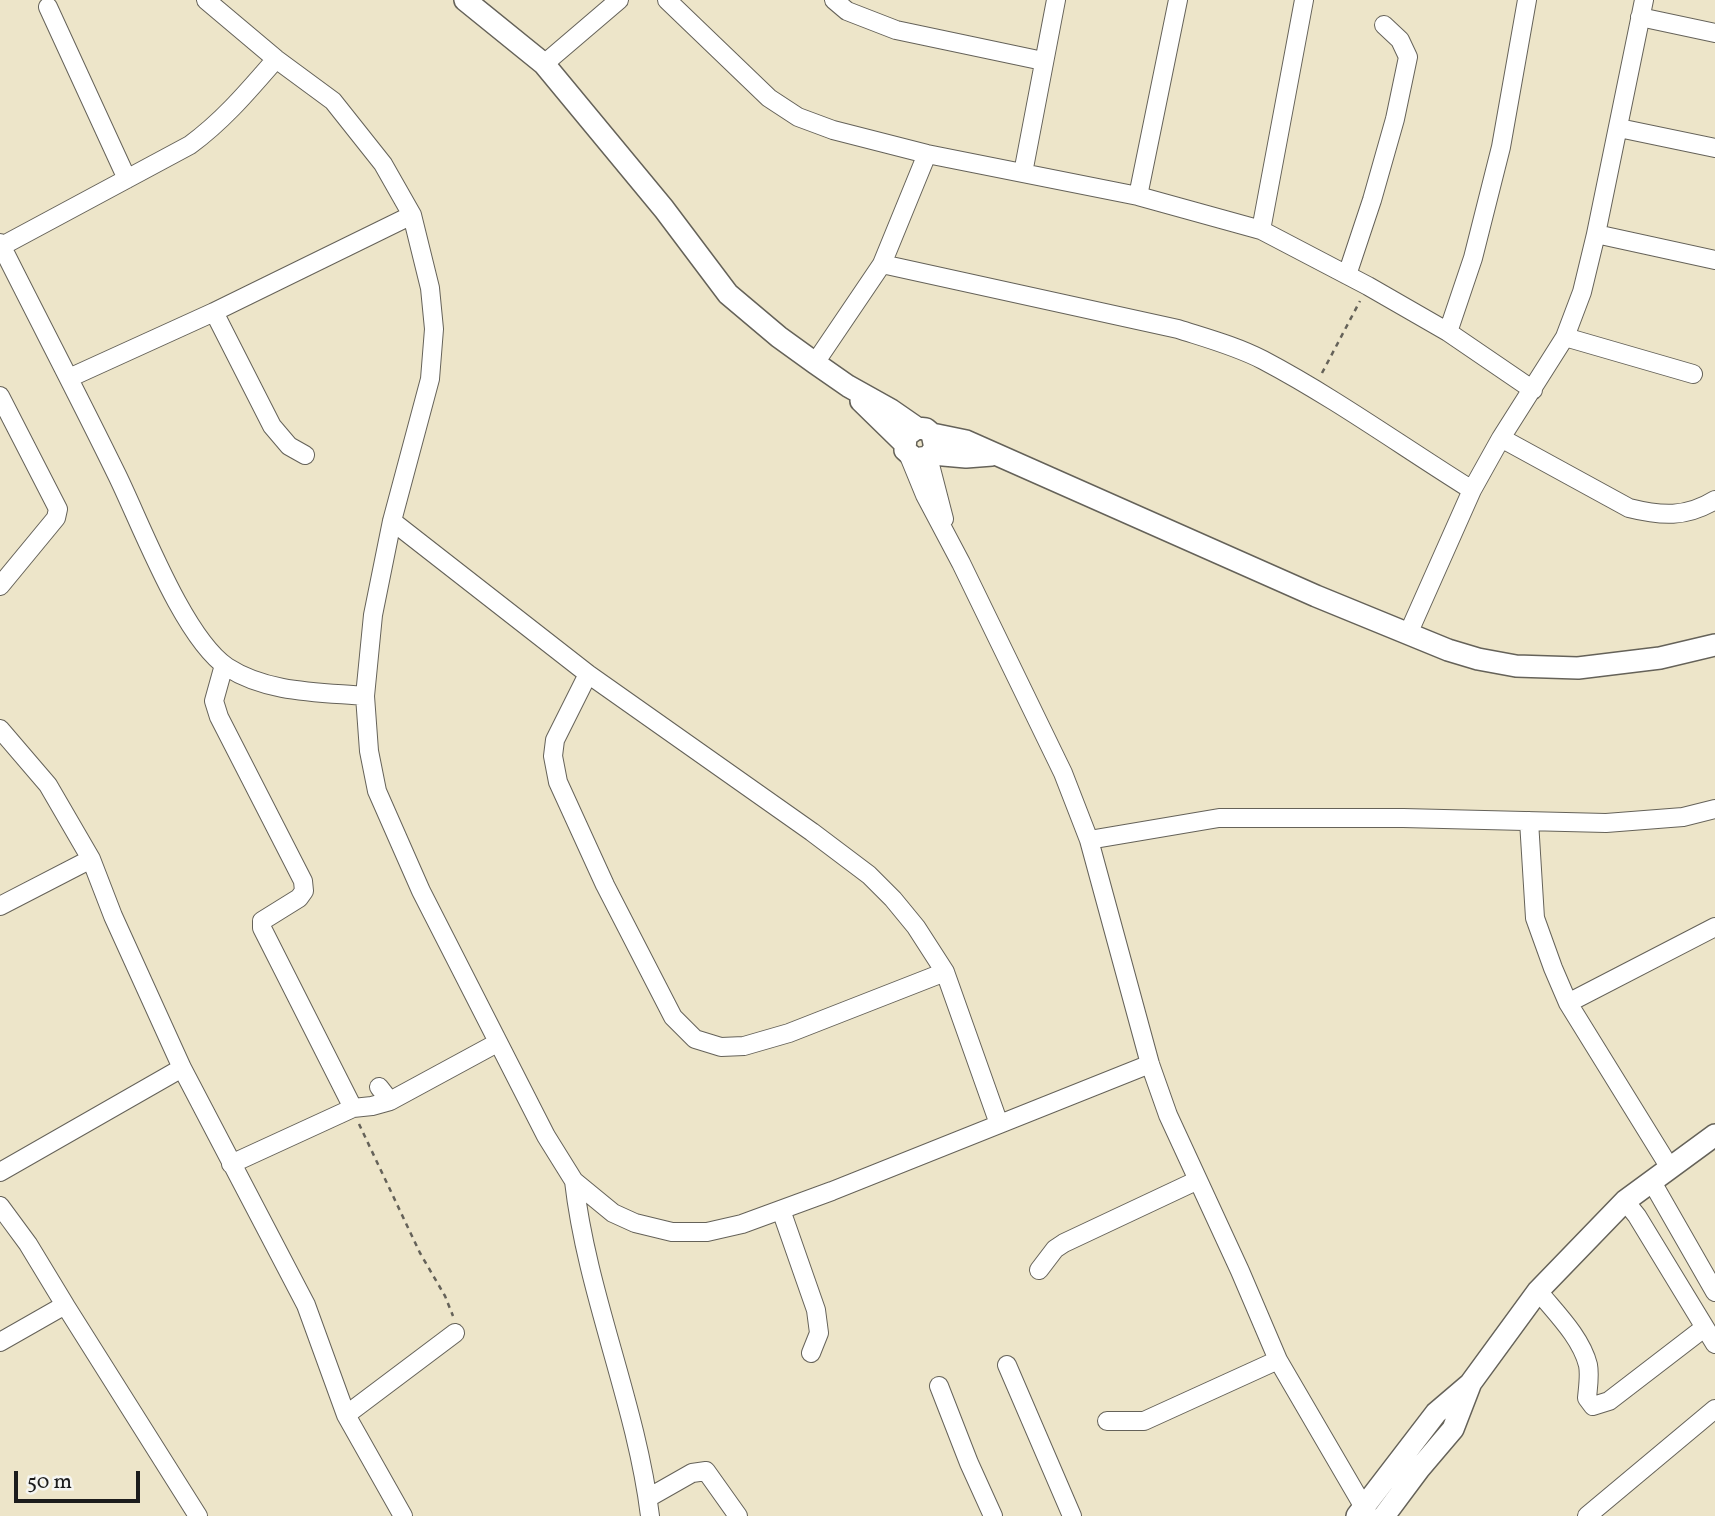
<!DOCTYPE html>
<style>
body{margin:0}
#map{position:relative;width:1715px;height:1516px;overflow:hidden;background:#ede5c9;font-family:Vollkorn,serif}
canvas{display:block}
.scale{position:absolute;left:14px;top:1471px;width:126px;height:32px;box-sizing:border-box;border:4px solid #1c1c1c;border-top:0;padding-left:9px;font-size:21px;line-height:24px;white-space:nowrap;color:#1c1c1c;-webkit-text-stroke:5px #f6f6f2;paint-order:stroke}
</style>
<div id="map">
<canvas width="1715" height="1516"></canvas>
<div class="scale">50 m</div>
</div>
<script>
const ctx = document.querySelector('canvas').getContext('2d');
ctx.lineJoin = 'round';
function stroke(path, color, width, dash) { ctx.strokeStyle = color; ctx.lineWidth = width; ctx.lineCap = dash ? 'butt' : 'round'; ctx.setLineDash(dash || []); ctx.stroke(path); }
const path = new Path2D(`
 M1322,373L1360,301
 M359,1124L420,1253L445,1296L453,1316`);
const minor = new Path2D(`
 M206,0L276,59L333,101L383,164L412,215L430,288L434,329L430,379L392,521L373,615L365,696L369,751L377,791L421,891L546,1136L574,1181L613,1213L635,1223L672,1232H707L742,1224L832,1191L1150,1064
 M667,0L769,98L798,117L833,130L927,154L1138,196L1261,230L1368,286L1448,332L1533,390
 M834,0L847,11L896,30L1043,61
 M48,7L127,179
 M1640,17L1715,33
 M544,64L619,0
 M1619,128L1715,148
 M1023,173L1056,0
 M1138,196L1178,0
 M1261,230L1304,0
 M1596,234L1715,260
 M0,243C39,321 79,397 117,475C141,524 183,637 227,667C267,693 318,692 365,696
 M2,246L190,145C224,120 249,90 276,59
 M882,264L1178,329C1206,338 1236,346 1263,360C1335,398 1403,447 1472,490
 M1347,275L1372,200L1395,119L1408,57L1400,40L1384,25
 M214,312L272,426L289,446L305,455
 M1448,332L1473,258L1501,147L1527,0
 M1565,337L1693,374
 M815,363L882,264L927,154
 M69,378L214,312L412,215
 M0,396L58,509L56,518L0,586
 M1501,438L1629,508C1661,516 1686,518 1715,500
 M909,456L925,495L961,563L1063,773L1089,840L1150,1064L1168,1115L1240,1271L1278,1360L1369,1516
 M928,457L944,519
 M392,521L588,674L812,832L869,875L893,899L916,927L945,972L999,1124
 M1408,634L1472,490L1501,438L1565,337L1582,292L1596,234L1644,0
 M224,665L214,701L219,717L303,881L304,891L299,898L262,921V928L353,1108L231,1164
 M588,674L555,740L553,756L558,782L605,885L673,1017L695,1039L721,1047L744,1046L789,1033L945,972
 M0,729L48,785L91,859L113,916L182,1068L306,1305L346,1415L403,1516
 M1529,821L1535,918L1553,968L1568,1003L1670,1168
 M1089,840L1219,818H1403L1606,823L1683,817L1715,809
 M0,906L91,859
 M1568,1003L1715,927
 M379,1087L390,1101L497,1043
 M353,1108L372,1106L390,1101
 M0,1172L182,1068
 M574,1181C587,1295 636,1402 650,1516
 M1652,1182L1715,1292
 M1625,1201L1637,1216L1715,1344
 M0,1206L28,1244L65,1305
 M781,1210L816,1310L819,1333L811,1353
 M1039,1270L1055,1249L1064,1243L1198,1180
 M1538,1291C1555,1312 1581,1337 1588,1365C1590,1375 1588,1387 1587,1398L1593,1406L1609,1401L1704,1328
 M0,1342L65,1305L198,1516
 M1007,1365L1072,1516
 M939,1386L969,1463L993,1516
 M346,1415L455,1333
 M1107,1421H1144L1278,1360
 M648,1498L692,1473L706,1471L738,1516
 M1587,1516L1715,1409`);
const tertiary = new Path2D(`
 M465,0L544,64L664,209L728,294L779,337L815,363L848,386L891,410L917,428
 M861,401L904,443
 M932,434L935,448L928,457L915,459L905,450L906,436L917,428L926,429L932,434L966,441L1316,596L1448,650L1478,659L1516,666L1578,668L1660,658L1715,645
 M932,454L966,457L992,455
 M1357,1516L1436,1413L1470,1384L1538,1291L1625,1201L1715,1135
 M1384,1516L1419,1469L1453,1429L1470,1385`);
stroke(minor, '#656259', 20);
stroke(tertiary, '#656259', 24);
stroke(path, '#656259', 2.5, [5, 5]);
stroke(minor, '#fff', 18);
stroke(tertiary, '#fff', 21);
</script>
